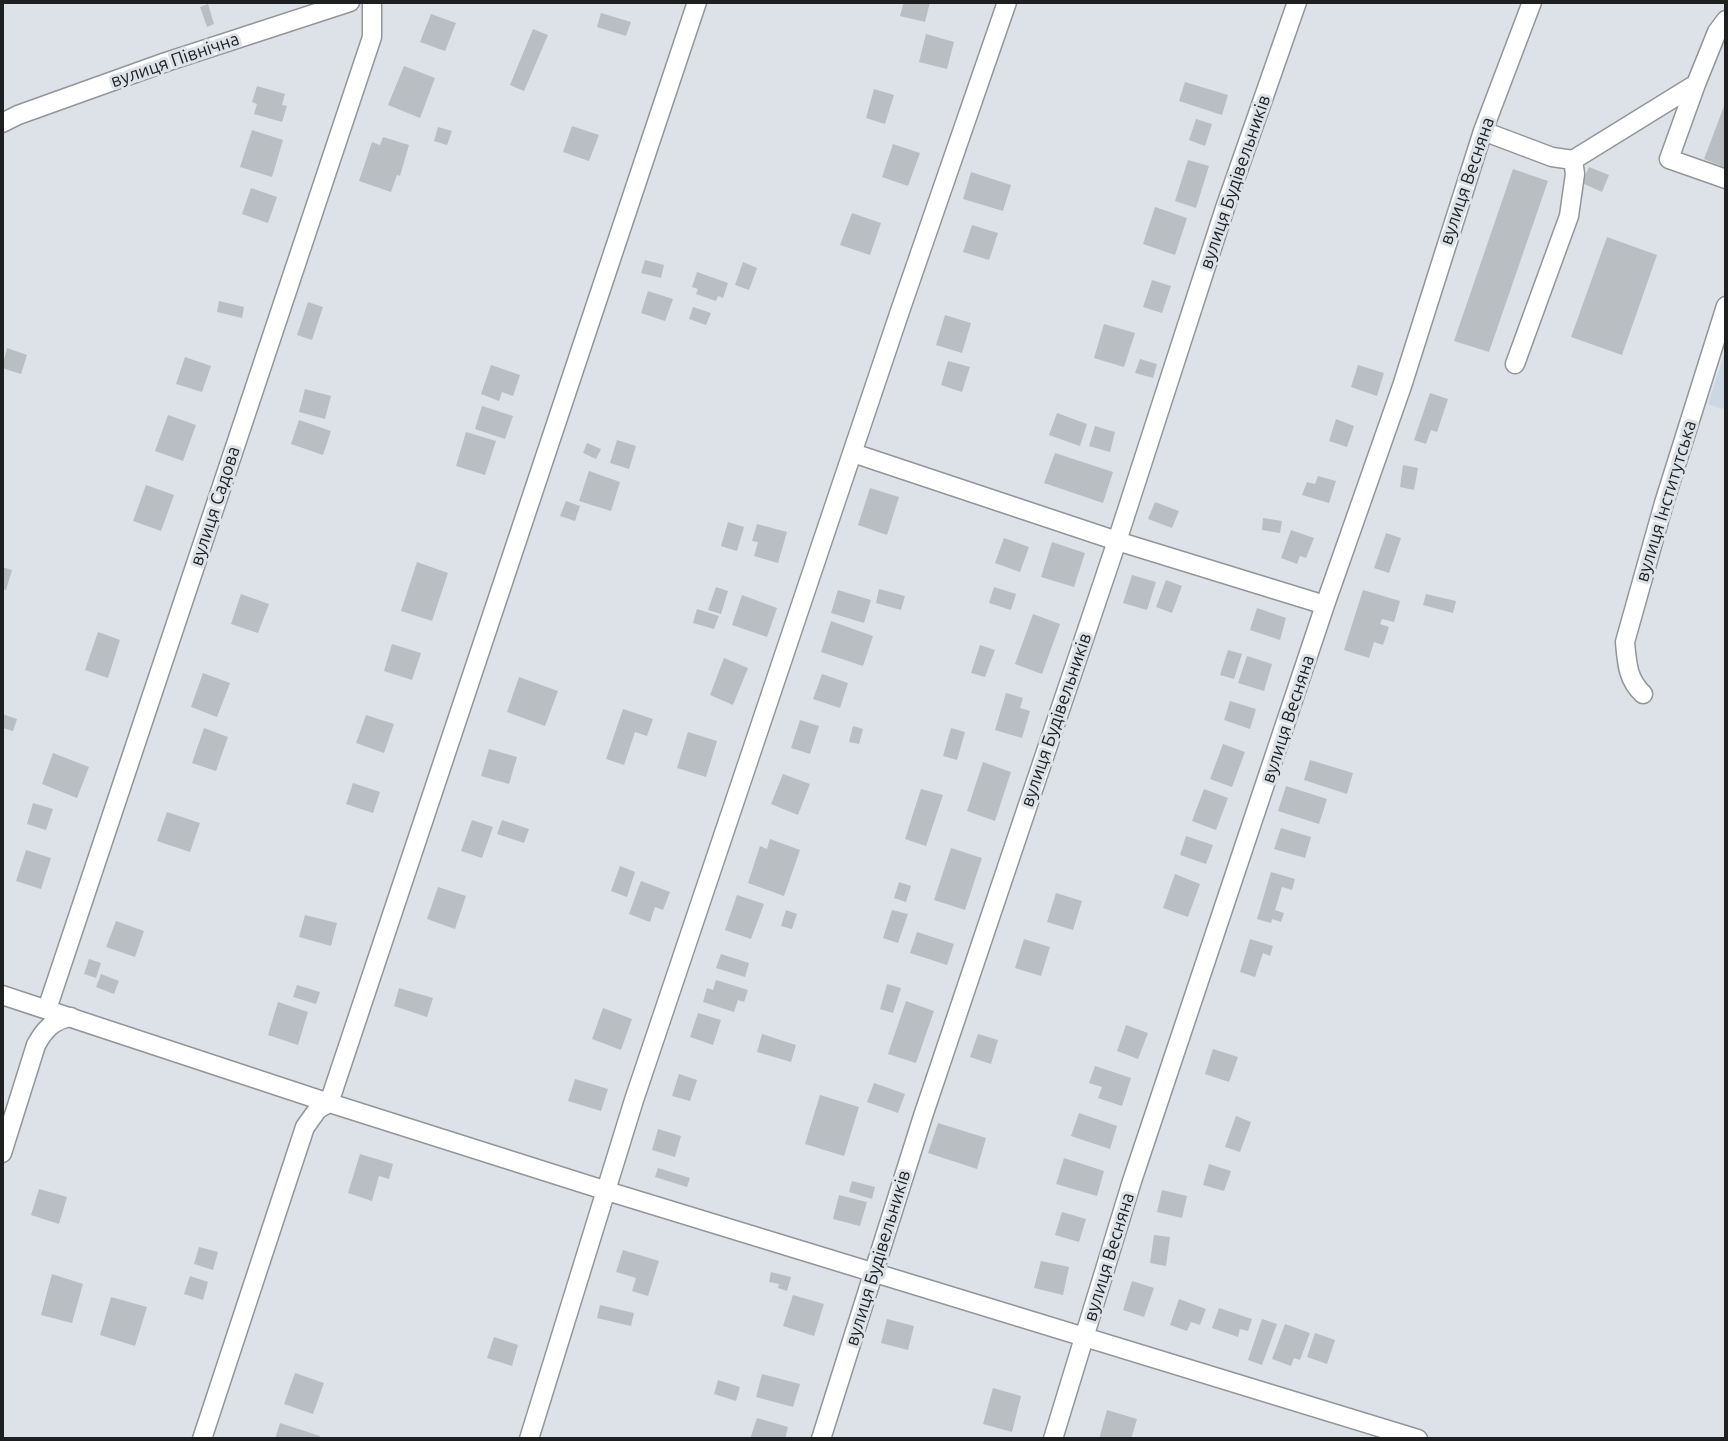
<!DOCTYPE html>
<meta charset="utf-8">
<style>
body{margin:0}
#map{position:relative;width:1728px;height:1441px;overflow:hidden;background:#dce2e7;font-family:Ubuntu,sans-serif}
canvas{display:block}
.frame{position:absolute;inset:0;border:4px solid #1d1f21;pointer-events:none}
</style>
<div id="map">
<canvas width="1728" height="1441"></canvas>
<div class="frame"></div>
</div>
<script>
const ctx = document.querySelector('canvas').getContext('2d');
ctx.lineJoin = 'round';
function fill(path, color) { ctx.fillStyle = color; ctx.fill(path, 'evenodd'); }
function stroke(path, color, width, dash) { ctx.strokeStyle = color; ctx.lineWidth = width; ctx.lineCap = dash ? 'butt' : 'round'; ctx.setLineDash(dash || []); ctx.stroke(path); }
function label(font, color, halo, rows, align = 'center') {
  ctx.font = font + ' Ubuntu,sans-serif'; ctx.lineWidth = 6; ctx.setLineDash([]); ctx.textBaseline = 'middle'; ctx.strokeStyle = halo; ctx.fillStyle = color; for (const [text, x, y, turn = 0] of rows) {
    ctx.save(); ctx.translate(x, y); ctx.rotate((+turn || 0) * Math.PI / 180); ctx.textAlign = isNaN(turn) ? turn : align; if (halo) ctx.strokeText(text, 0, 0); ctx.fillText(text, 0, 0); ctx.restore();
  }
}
const built = new Path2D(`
 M1726,349V398L1723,409L1708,404Z`);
const building = new Path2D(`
 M904,2H930L925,22L900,16Z
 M208,4L214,24L207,27L200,7Z
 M601,13L631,22L626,36L597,27Z
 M431,14L456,23L445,51L420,42Z
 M533,29L548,35L524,91L510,85Z
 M926,34L954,42L947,69L919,62Z
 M404,66L435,78L420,118L388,105Z
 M1185,82L1228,95L1222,115L1179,101Z
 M257,86L285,94L282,105L287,106L282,122L254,114L257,104L252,102Z
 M874,89L894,95L885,124L866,118Z
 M1726,101V168L1704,159Z
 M1196,119L1212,124L1205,146L1189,140Z
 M572,126L599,135L589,161L563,152Z
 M438,127L452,131L447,145L434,141Z
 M252,130L283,140L272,177L240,167Z
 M383,137L409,145L400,176L397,175L391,192L359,181L372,142L380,145Z
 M893,144L920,153L908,186L882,177Z
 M1188,160L1209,166L1196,208L1175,201Z
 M1589,167L1609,175L1602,192L1582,183Z
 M1513,169L1548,181L1489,352L1454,341Z
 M971,172L1011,185L1003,211L963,199Z
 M251,188L277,197L268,223L242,214Z
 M1155,207L1187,218L1175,255L1143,244Z
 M852,213L881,223L870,255L840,245Z
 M972,225L998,233L989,260L963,252Z
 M1607,237L1657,255L1622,355L1571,337Z
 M645,260L664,265L661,278L641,273Z
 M743,262L757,268L749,290L735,285Z
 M697,272L728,283L723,298L718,296L716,301L696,294L698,289L692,287Z
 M1152,280L1171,286L1162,313L1143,307Z
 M648,291L673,299L665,321L641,313Z
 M219,301L244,307L242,318L217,312Z
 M308,302L323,307L312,340L297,335Z
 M693,307L711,313L706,325L689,319Z
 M945,315L971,323L962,353L936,345Z
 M1104,324L1135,333L1124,367L1094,358Z
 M7,348L27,355L21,374L2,368Z
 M185,357L211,366L202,392L176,384Z
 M1140,359L1157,364L1153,378L1135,373Z
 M948,361L970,367L962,392L941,385Z
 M491,365L520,375L513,396L502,392L499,401L481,394Z
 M1358,365L1384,373L1377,396L1351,387Z
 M305,389L331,396L325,419L299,412Z
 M1430,393L1448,399L1437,432L1431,430L1426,444L1414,440Z
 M482,406L513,416L505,439L475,429Z
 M1057,413L1087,424L1080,446L1049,435Z
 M168,415L196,425L183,461L155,451Z
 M1336,419L1354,426L1347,447L1329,441Z
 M299,420L331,431L323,455L291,444Z
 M1095,426L1115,432L1110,452L1089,446Z
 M466,432L496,441L485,475L456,466Z
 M617,440L636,446L629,469L610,463Z
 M587,443L601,449L596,459L583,453Z
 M1055,453L1113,472L1103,503L1044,483Z
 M1403,465L1418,468L1414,490L1400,487Z
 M589,471L620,482L611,511L579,501Z
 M1318,476L1336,481L1329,503L1302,495L1307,482L1315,484Z
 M146,485L174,495L161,531L133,521Z
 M870,488L899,497L887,535L858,525Z
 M566,501L580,506L575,521L560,516Z
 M1155,502L1179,511L1172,528L1148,519Z
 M1263,518L1282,521L1280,533L1262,530Z
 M728,522L744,527L737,551L721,546Z
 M757,524L787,532L778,563L754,556L758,542L752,541Z
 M1291,530L1314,538L1306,558L1300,556L1297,564L1281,558Z
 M1386,533L1401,538L1389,573L1374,568Z
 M1004,538L1029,547L1020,572L995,563Z
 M1052,542L1085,553L1074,587L1041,577Z
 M417,562L448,573L432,621L401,611Z
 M2,567L12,570L6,590L2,589Z
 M1132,575L1156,582L1147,610L1123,603Z
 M1166,580L1182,586L1172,613L1156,607Z
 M716,587L728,591L721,614L708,610Z
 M994,587L1016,594L1011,610L989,603Z
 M879,589L905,596L901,610L876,603Z
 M838,590L871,600L864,623L831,613Z
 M1363,590L1400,601L1394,622L1382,619L1380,624L1389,627L1383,645L1374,642L1369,658L1344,650Z
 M241,594L269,604L258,633L231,624Z
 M1426,594L1456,601L1453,613L1423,605Z
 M742,595L777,608L767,637L732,625Z
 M1257,608L1286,618L1280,640L1250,630Z
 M697,609L719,616L714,629L693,623Z
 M1033,614L1060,624L1042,674L1015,664Z
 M831,621L873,636L863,666L821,652Z
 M98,632L120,640L108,678L85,670Z
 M392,644L421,653L412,680L384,671Z
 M980,645L995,650L985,677L971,673Z
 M1228,650L1242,654L1234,679L1220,675Z
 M1247,656L1272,664L1264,691L1238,683Z
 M724,658L748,668L733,705L710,695Z
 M203,673L230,683L217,717L191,707Z
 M822,674L848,683L840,708L813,699Z
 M519,677L558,691L545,726L507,712Z
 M1006,693L1023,698L1020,708L1030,711L1022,738L995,730Z
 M1230,701L1256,709L1250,729L1224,720Z
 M623,709L653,719L647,736L635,732L624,765L606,759Z
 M2,714L17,719L13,731L2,728Z
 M366,715L394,724L384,753L356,743Z
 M800,720L819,726L810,754L791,748Z
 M853,726L863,729L859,744L849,742Z
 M204,728L228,737L216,771L192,763Z
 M951,728L965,732L957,760L943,756Z
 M688,732L717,741L706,777L677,768Z
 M1223,744L1245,752L1232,787L1210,779Z
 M489,749L517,757L509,784L481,776Z
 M53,753L89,767L77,798L42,784Z
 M1310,760L1353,773L1347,794L1304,780Z
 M983,762L1011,772L995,821L967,811Z
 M783,774L810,784L798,815L771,804Z
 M353,783L380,792L373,813L346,804Z
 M1286,786L1327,799L1319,824L1278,811Z
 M921,789L943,795L926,846L905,839Z
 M1204,789L1228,798L1216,830L1192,821Z
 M33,803L53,809L46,830L27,824Z
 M167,812L200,823L190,852L157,841Z
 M472,820L493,827L482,858L461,851Z
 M502,820L529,829L524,843L497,834Z
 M1281,828L1311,837L1305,858L1274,849Z
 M1186,836L1213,845L1206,864L1180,855Z
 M770,839L800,850L784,896L748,883L760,846L767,849Z
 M951,848L982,858L965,910L934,900Z
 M26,850L51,858L41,889L16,881Z
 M620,866L635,872L627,897L611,891Z
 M1271,872L1295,879L1292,890L1282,887L1275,910L1284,913L1281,922L1272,919L1271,923L1257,919Z
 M1175,874L1200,884L1188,917L1163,908Z
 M641,881L670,892L663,910L655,907L650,922L629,914Z
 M899,882L911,886L906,902L894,898Z
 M438,887L466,896L455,929L427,919Z
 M1056,893L1082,901L1073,930L1047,922Z
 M737,895L764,904L751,939L725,930Z
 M786,910L797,914L792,929L781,926Z
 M892,910L908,914L898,943L883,938Z
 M305,915L337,923L331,946L299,937Z
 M116,921L144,931L135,957L106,947Z
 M917,932L954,944L947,965L910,953Z
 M1024,939L1050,947L1041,976L1015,968Z
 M1250,939L1273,946L1270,956L1263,953L1255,977L1240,972Z
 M721,954L749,963L745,977L716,968Z
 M89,959L101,963L96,978L84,974Z
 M101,974L119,981L114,994L96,987Z
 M716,980L748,990L744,1002L738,1000L734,1012L703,1002L707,988L713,990Z
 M887,984L901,988L893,1013L880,1009Z
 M297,985L320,992L316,1004L293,997Z
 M399,988L433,998L427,1017L394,1006Z
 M906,1001L934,1011L916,1063L888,1054Z
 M278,1002L308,1012L298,1045L268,1035Z
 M603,1008L632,1019L621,1050L592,1039Z
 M698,1013L721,1020L713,1045L690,1037Z
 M1126,1025L1148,1033L1138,1059L1117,1051Z
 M762,1034L796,1045L791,1062L757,1052Z
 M978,1034L998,1040L991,1064L970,1057Z
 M1213,1049L1238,1057L1229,1082L1205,1074Z
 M1095,1066L1131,1078L1122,1106L1098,1098L1102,1087L1089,1083Z
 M679,1074L697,1080L690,1101L672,1096Z
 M575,1079L608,1089L601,1111L568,1101Z
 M874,1083L905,1094L898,1113L867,1102Z
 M820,1095L859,1107L844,1156L805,1144Z
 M1079,1113L1117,1126L1110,1149L1071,1136Z
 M1236,1116L1251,1122L1240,1152L1225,1147Z
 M938,1123L986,1138L977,1169L928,1153Z
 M658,1129L681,1136L675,1157L652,1150Z
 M360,1154L393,1164L389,1179L379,1176L372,1201L348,1193Z
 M1064,1158L1104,1171L1097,1196L1056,1184Z
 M1209,1164L1231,1171L1224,1191L1203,1185Z
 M658,1168L690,1178L687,1187L655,1177Z
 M852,1181L875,1187L872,1199L849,1192Z
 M39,1189L67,1197L59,1224L31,1215Z
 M1162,1190L1187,1196L1182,1218L1157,1212Z
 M839,1195L867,1202L860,1226L833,1219Z
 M1062,1212L1086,1219L1079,1242L1055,1235Z
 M1154,1235L1170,1237L1166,1266L1150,1263Z
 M199,1247L218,1252L213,1270L194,1264Z
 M623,1250L659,1261L648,1296L632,1291L636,1278L616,1272Z
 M1041,1261L1069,1267L1063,1295L1034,1288Z
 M771,1272L791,1277L787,1291L778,1288L779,1284L769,1282Z
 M52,1274L83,1284L72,1323L41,1315Z
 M190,1276L208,1282L203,1300L184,1294Z
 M1132,1281L1154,1288L1144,1317L1123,1310Z
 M793,1295L824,1304L814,1336L783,1326Z
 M111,1297L147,1307L135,1346L100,1335Z
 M1179,1299L1206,1309L1200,1325L1191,1322L1187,1331L1170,1325Z
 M600,1305L634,1313L631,1326L597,1318Z
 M1219,1308L1252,1319L1248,1331L1240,1329L1238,1337L1212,1328Z
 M887,1319L914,1326L908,1350L881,1343Z
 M1262,1319L1277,1324L1262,1365L1248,1360Z
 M1285,1324L1310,1333L1300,1360L1294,1358L1291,1366L1272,1359Z
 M1315,1333L1335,1340L1327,1364L1307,1357Z
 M494,1337L518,1345L512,1366L487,1358Z
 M295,1373L324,1383L313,1414L284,1404Z
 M762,1374L800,1384L793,1407L756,1397Z
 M718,1380L740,1387L736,1401L714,1394Z
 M993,1388L1021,1396L1012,1432L983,1424Z
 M1107,1410L1137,1419L1131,1439H1099Z
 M757,1418L788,1427L785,1439H750Z
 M280,1423L320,1436L319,1439H275Z`);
const minor = new Path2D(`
 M1696,84L1669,159L1726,179
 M2,123L18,115L166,62L350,2
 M1483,131L1552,157L1573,160L1696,84L1717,32L1726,20
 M1515,364L1569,216L1575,174L1573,160
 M853,453L1117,541L1325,605
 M1643,694C1627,679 1627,662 1625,642L1664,503L1726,306
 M2,995L317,1099L607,1191L1418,1439
 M47,1009L372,37V2
 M2,1153L36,1045C44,1030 53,1020 71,1017
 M202,1439L305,1127L318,1109L329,1103L697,2
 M529,1439L634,1100L900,311L1007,2
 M821,1439L923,1116L1117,541L1225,208L1297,2
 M1053,1439L1132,1181L1325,605L1402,386L1483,131L1532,2`);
const streetNames = [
 ["вулиця Північна",175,60,-19],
 ["вулиця Весняна",1467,181,-71],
 ["вулиця Будівельників",1235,182,-71],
 ["вулиця Інститутська",1666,501,-73],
 ["вулиця Садова",215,506,-72],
 ["вулиця Весняна",1288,719,-72],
 ["вулиця Будівельників",1056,720,-71],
 ["вулиця Весняна",1109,1257,-73],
 ["вулиця Будівельників",878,1258,-73]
];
fill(built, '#cbd7e2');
fill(building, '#b9bec3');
stroke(minor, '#91969b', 21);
stroke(minor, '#fff', 18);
label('18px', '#1d1f21', '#dce2e7', streetNames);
</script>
